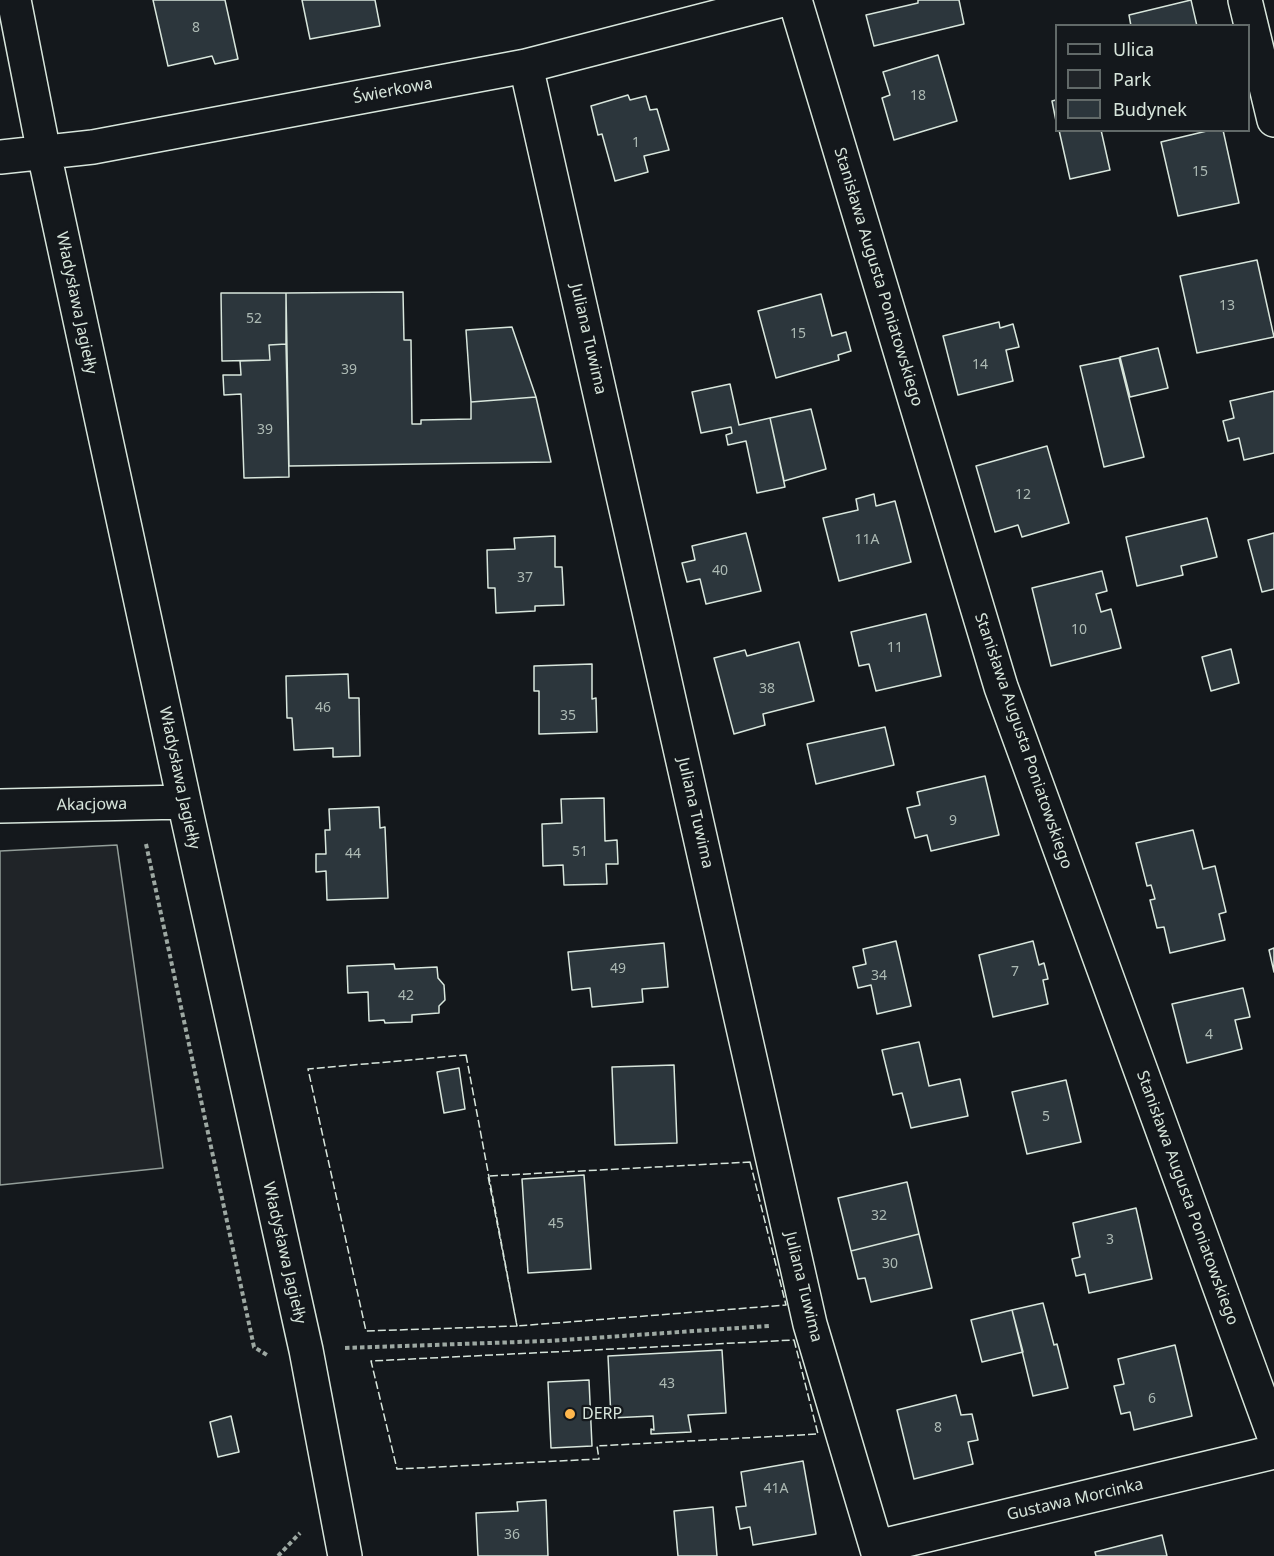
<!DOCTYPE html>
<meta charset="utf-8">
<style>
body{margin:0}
#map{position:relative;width:1274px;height:1556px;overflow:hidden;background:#14181c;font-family:"Noto Sans",sans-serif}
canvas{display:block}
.legend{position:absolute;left:1055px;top:24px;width:195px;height:108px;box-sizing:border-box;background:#14181c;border:2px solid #626a69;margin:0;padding:8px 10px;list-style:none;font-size:18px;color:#d8e6dc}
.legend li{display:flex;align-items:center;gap:12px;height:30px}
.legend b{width:30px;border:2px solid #626a69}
</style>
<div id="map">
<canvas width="1274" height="1556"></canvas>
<ul class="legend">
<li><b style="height:8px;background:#14181c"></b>Ulica</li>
<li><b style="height:16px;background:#202428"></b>Park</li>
<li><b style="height:16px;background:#2c363c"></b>Budynek</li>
</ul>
</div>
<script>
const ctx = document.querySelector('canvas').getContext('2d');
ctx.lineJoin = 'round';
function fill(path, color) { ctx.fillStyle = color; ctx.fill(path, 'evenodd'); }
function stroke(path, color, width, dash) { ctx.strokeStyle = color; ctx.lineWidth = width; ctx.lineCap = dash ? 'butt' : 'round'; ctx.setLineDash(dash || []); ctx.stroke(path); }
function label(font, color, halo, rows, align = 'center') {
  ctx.font = font + ' "Noto Sans",sans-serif'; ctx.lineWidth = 4.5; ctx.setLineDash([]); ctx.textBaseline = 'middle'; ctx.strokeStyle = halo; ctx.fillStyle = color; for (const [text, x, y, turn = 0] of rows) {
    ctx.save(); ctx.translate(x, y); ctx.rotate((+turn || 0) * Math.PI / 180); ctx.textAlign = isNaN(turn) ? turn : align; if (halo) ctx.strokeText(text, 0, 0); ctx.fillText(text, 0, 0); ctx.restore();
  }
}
const green = new Path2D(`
 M117,845L163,1168L0,1185V851Z`);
const building = new Path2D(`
 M153,0H225L238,59L215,64L212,56L168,66Z
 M302,0H375L380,26L310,39Z
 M918,0H959L964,24L874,46L866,15L918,3Z
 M1191,0L1197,26H1131L1129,15Z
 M938,55L957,121L894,140L882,98L890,95L883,72Z
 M628,95L630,100L646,96L650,110L657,109L669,150L644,156L648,172L615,181L602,134L598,135L591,106Z
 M1056,100V121L1052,101Z
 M1059,130H1101L1110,170L1070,179Z
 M1211,130H1223L1239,203L1178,216L1161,142Z
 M1257,260L1274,337L1197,353L1180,276Z
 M403,292L404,340H411L412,424H421V420L471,419V402L536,397L551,462L289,466L286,293Z
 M221,293H286V344L269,345L270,360L222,361Z
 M821,294L832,336L846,332L851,351L838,355L839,360L776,378L758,311Z
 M999,322L1000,328L1013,324L1019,347L1006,350L1013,381L958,395L943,336Z
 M512,327L536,397L471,402L466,330Z
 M286,344L289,477L244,478L241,394L224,395L223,375H241L240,361L270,360L269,345Z
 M1158,348L1168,388L1130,397L1120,357Z
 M1119,358L1144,457L1104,467L1080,366Z
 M730,384L739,425L770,418L785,487L757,493L746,441L728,445L726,435L732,433L731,427L701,433L692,392Z
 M1274,391V453L1244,460L1239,438L1228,441L1223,421L1234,418L1230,401Z
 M811,409L826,469L784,481L770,418Z
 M1047,446L1069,523L1022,537L1018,525L995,532L976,466Z
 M874,494L876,506L895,501L911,562L839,581L823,518L858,510L856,499Z
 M1207,518L1217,557L1181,566L1183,575L1137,586L1126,537Z
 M746,533L761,591L706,604L700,579L687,582L682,563L695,560L692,546Z
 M1274,533V589L1262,592L1248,540Z
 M555,536V567H562L564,605L535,606V611L496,613L495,588H488L487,550L515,549L514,538Z
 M1102,571L1107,591L1096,594L1101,612L1111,609L1121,648L1051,666L1032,588Z
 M926,614L941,676L876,691L869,664L859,666L851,632Z
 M799,642L814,701L763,714L765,725L734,734L714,658L745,650L747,656Z
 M1231,649L1239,683L1211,691L1202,657Z
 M592,664V699L596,698L597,732L539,734V691H534V666Z
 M348,674L349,698H359L360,756L333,757V748L294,750L292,718H287L286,676Z
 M885,727L894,765L816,784L807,744Z
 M985,776L999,835L931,851L927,835L915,838L907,808L920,805L917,792Z
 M604,798L605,841L617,840L618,864H606L607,884L564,885L563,865L543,866L542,824L562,823L561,799Z
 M379,807L380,828L385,827L388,898L327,900L326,871L316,872V854H326L325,830H330L329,809Z
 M1193,830L1203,869L1215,866L1226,912L1219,914L1225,940L1170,953L1164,927L1157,928L1150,900L1155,899L1151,885L1147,886L1136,843Z
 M896,941L911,1006L877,1014L871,985L858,988L853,967L866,964L863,949Z
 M1033,941L1039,965L1044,963L1048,979L1043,980L1048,1004L993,1017L979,955Z
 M664,943L668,987L642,989L643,1002L592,1007L590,988L572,990L568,952Z
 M1274,948V972L1269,950Z
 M394,964L395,969L437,967L438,978L444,985L445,1000L439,1006V1013L412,1015V1022L385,1023L384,1020L369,1021L368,992L348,993L347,966Z
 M1243,988L1250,1017L1235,1020L1242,1049L1187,1063L1172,1004Z
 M919,1042L929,1086L960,1079L968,1116L911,1128L902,1093L893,1095L882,1050Z
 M674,1065L677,1143L615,1145L612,1067Z
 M459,1068L465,1109L444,1113L437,1072Z
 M1066,1080L1081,1142L1027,1154L1012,1092Z
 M584,1175L591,1269L528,1273L522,1179Z
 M907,1182L919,1234L851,1251L838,1198Z
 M1136,1208L1152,1279L1089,1293L1085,1274L1076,1276L1072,1259L1080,1257L1073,1223Z
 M919,1234L932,1288L871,1302L865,1278L858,1279L851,1251Z
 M1043,1303L1054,1345L1057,1344L1068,1388L1033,1396L1012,1310Z
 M1012,1310L1023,1352L982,1362L971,1320Z
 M1175,1345L1192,1416L1134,1430L1130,1412L1121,1414L1114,1386L1124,1384L1118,1359Z
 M722,1350L726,1413L688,1415L691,1432L651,1434V1429L654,1430L653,1416L611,1418L608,1356Z
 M589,1380L592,1446L551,1448L548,1382Z
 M956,1395L961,1415L972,1414L978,1440L968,1442L973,1464L914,1479L897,1410Z
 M231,1416L239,1452L218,1457L210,1422Z
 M803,1461L816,1534L753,1545L750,1527L740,1529L736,1507L746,1506L741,1472Z
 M546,1500L548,1556H478L476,1513L518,1511L517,1502Z
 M713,1507L717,1556H678L674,1511Z
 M1162,1535L1167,1556H1096L1095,1552Z`);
const path = new Path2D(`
 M146,844L254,1347L267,1355
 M345,1348L547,1341L769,1326
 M278,1556L300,1533`);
const minor = new Path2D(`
 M14,0L44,153L189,824L306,1350L345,1556
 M795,0L1001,687L1274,1436
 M1245,0L1274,120
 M526,66L810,1324L879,1556
 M0,157L93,147L526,66L782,0
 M0,806L184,802
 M877,1547L1274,1452`);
const fence = new Path2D(`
 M466,1055L517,1326L366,1331L308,1069Z
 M750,1162L786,1305L517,1326L488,1176Z
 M794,1340L818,1434L597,1446L599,1459L397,1469L371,1361Z`);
const markers = [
 [570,1414,6,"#ffb74d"]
];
const numberNames = [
 ["8",196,28],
 ["18",918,96],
 ["1",636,143],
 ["15",1200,172],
 ["13",1227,306],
 ["52",254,319],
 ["15",798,334],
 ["14",980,365],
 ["39",349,370],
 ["39",265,430],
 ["12",1023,495],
 ["11A",867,540],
 ["40",720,571],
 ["37",525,578],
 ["10",1079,630],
 ["11",895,648],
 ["38",767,689],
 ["46",323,708],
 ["35",568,716],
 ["9",953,821],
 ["51",580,852],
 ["44",353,854],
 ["49",618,969],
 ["7",1015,972],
 ["34",879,976],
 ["42",406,996],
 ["4",1209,1035],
 ["5",1046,1117],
 ["32",879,1216],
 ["45",556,1224],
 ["3",1110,1240],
 ["30",890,1264],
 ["43",667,1384],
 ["6",1152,1399],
 ["8",938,1428],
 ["41A",776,1489],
 ["36",512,1535]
];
const streetNames = [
 ["Świerkowa",393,91,-11],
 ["Stanisława Augusta Poniatowskiego",878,277,73],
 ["Władysława Jagiełły",76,303,78],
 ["Juliana Tuwima",588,339,77],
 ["Stanisława Augusta Poniatowskiego",1023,741,71],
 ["Władysława Jagiełły",179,778,78],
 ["Akacjowa",92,805,-1],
 ["Juliana Tuwima",695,813,77],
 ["Stanisława Augusta Poniatowskiego",1187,1198,70],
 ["Władysława Jagiełły",284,1253,77],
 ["Juliana Tuwima",803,1287,76],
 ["Gustawa Morcinka",1075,1500,-13]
];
const poiNames = [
 ["DERP",582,1414]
];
fill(green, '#202428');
stroke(green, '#939e99', 1.5);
fill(building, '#2c363c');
stroke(building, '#d8e6dc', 1.5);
stroke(minor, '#d8e6dc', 36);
stroke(path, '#9da8a2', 4, [4.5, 3]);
stroke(minor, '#14181c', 33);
stroke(fence, '#d8e6dc', 1.5, [8, 3]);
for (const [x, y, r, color] of markers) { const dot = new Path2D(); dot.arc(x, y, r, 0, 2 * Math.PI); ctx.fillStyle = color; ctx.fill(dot); stroke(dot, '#14181c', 2); }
label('14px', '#adbab4', null, numberNames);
label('16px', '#d8e6dc', '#14181c', streetNames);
label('16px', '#d8e6dc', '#14181c', poiNames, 'left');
</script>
